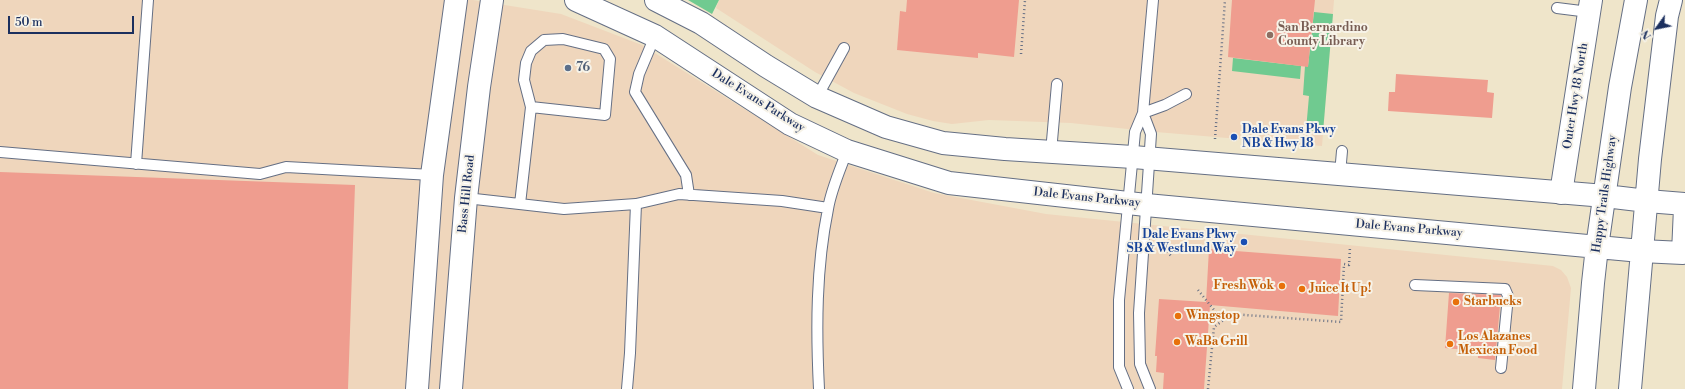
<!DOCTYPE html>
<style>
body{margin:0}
#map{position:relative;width:1685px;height:389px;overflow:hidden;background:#efe5ca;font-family:"Libre Bodoni",serif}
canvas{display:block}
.north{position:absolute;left:1637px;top:8px;width:40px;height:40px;-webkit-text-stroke:3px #f7f3e8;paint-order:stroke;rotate:237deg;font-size:11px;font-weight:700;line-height:16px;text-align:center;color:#1b2f5e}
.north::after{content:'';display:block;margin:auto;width:14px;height:18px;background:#1b2f5e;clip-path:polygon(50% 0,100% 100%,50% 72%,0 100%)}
.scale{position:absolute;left:8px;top:16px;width:126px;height:18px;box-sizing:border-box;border:2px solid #1b2f5e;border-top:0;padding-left:5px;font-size:12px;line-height:14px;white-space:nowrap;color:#1b2f5e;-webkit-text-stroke:3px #f7f3e8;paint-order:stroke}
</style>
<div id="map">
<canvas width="1685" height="389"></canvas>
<div class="north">N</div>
<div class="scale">50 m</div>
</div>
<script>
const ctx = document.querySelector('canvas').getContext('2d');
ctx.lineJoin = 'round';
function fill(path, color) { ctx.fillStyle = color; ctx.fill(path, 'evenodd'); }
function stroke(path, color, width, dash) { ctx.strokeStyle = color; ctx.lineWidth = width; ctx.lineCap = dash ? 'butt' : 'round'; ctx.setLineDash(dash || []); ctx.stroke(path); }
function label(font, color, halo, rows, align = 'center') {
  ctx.font = font + ' "Libre Bodoni",serif'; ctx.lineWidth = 4; ctx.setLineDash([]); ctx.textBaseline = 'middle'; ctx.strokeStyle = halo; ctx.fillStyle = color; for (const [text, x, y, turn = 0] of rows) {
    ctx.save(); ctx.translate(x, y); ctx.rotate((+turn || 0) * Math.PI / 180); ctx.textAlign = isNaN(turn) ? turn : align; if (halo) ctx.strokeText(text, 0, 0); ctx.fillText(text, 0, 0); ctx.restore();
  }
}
const built = new Path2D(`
 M0,0H473L561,14L642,45L818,155L934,193L1046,214L1553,266L1561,270L1567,277L1571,288L1562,389H0Z
 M719,0H1334L1322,146L1156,132L1071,123L989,120L952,124L933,121L907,114L854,93L815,72L716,8Z`);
const green = new Path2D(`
 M688,0H719L712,14Z
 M1314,12L1333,14L1323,132L1306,130L1309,96L1303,95L1305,66H1308Z
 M1233,58L1301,66L1300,79L1232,71Z`);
const building = new Path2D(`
 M907,0H1019L1014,57L978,53V58L897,50L900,11L906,12Z
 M1232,0H1315L1308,67L1228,57Z
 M1396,74L1488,80L1487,92L1494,93L1492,118L1388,111L1389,92H1395Z
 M0,172L355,185L348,389H0Z
 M1209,249L1341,259L1338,316L1210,305L1204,389H1163L1164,373L1156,372L1157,356H1155L1159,299L1206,302Z
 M1449,293L1501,295L1495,360L1478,358V351L1445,348Z`);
const path = new Path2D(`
 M1021,54L1025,0
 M1215,139L1225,0
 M1233,141L1234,137
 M1166,236V250L1172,257
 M1198,290L1223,321
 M1208,389L1214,327L1232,314L1341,322L1344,264L1349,265L1350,247`);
const lane = new Path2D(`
 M1557,8L1589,12
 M655,36L639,74L635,92L686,175L689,195
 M817,97L844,48
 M1143,113L1151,134L1139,313L1140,364L1150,389
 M1143,113L1165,105L1186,94
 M0,152L260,174L286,167L432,175
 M1051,152L1057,84
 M136,164L148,0
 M1340,174L1342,151
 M466,198L564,209L636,204L679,194L782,201L828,208
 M520,204L531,107L524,80L526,63L531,51L544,40L563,39L604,49L610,59L605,115L531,107
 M1415,285L1505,289L1508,296L1501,368
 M627,389L630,353L636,204
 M819,389C816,329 816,268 828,209C831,190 840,170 847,151
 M1128,389L1119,367V300L1135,132L1143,113L1153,0`);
const secondary = new Path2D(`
 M1561,193L1591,0
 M1647,201L1685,204
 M1641,251L1683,253L1685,208
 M417,389L432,175L456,0
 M451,389L466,198L479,87L492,0`);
const primary = new Path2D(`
 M576,0L655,36L790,124L847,151L949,183L1146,205L1641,251
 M656,0L701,23L766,66L817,97L886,127L943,143L1005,149L1133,157L1605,196L1647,201
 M1584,389L1593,283L1597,247L1620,87L1636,0
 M1630,389L1650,159L1667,16L1671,0`);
const markers = [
 [1270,35,4,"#8d6e63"],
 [568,68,4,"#5c6f8a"],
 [1234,137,4,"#1a4fb4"],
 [1244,242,4,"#1a4fb4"],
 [1282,286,4,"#e8710a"],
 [1302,289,4,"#e8710a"],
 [1456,302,4,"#e8710a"],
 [1178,316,4,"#e8710a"],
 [1177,342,4,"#e8710a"],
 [1450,344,4,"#e8710a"]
];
const educationNames = [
 ["San Bernardino",1278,28],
 ["County Library",1278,42]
];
const serviceNames = [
 ["76",576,68]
];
const streetNames = [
 ["Outer Hwy 18 North",1576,96,-81],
 ["Dale Evans Parkway",758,101,32],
 ["Bass Hill Road",467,194,-84],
 ["Happy Trails Highway",1605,194,-82],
 ["Dale Evans Parkway",1087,198,6],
 ["Dale Evans Parkway",1409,229,5]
];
const transitNames = [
 ["Dale Evans Pkwy",1242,130],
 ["NB & Hwy 18",1242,144],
 ["Dale Evans Pkwy",1236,235,"right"],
 ["SB & Westlund Way",1236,249,"right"]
];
const foodNames = [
 ["Fresh Wok",1274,286,"right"],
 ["Juice It Up!",1310,289],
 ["Starbucks",1464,302],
 ["Wingstop",1186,316],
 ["Los Alazanes",1458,337],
 ["Mexican Food",1458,351],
 ["WaBa Grill",1185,342]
];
fill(built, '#efd6bc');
fill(green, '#70ca90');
fill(building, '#ef9d8f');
stroke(lane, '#656f84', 12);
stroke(secondary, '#656f84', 24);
stroke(primary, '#656f84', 24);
stroke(path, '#656f84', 2.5, [1, 3]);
stroke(lane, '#fff', 10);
stroke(secondary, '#fff', 22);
stroke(primary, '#fff', 22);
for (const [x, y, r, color] of markers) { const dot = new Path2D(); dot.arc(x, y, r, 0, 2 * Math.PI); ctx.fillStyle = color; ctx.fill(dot); stroke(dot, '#f7f3e8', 1.5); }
label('bold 12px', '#785e54', '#f7f3e8', educationNames, 'left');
label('bold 12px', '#4e5e75', '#f7f3e8', serviceNames, 'left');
label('12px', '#1b2f5e', '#f7f3e8', streetNames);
label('bold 12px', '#164399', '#f7f3e8', transitNames, 'left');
label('bold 12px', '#c56008', '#f7f3e8', foodNames, 'left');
</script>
